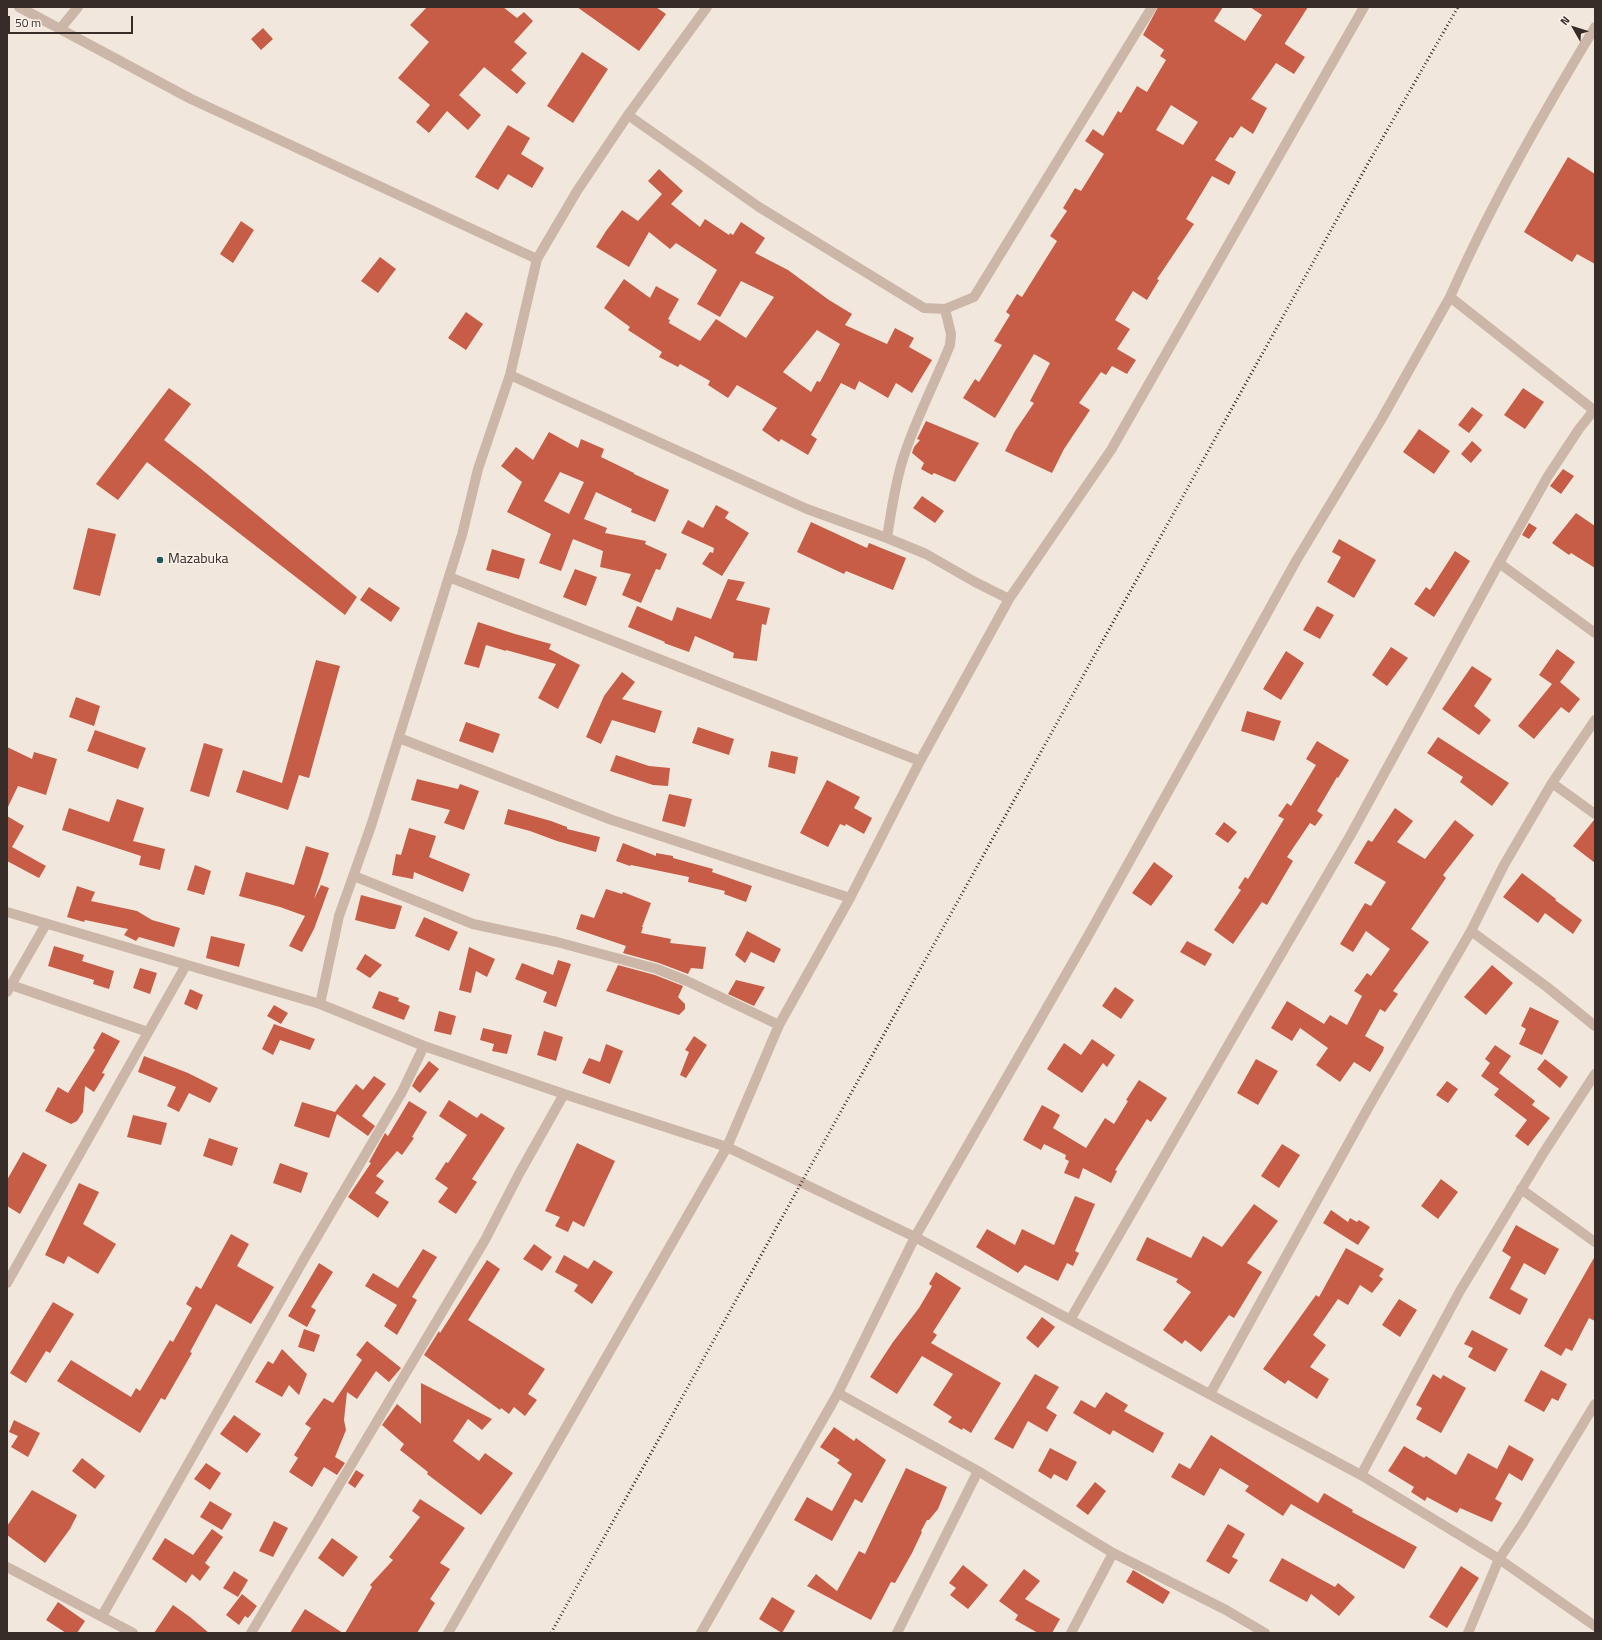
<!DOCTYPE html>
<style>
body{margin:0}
#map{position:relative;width:1602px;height:1640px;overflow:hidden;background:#f2e7dc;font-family:"Titillium Web",sans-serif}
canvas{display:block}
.frame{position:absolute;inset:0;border:8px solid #372c28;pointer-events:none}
.north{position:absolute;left:1554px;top:8px;width:40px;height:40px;-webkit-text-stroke:3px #faf1e9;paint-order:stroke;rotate:309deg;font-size:11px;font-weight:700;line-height:16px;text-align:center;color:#372c28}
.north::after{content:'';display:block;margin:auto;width:14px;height:18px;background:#372c28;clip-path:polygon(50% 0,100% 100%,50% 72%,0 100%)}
.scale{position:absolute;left:8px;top:16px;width:125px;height:18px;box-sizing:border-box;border:2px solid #372c28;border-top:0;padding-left:5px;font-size:12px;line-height:14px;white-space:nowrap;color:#372c28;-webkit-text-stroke:3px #faf1e9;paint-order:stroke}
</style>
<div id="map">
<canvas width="1602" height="1640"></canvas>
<div class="frame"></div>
<div class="north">N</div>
<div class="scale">50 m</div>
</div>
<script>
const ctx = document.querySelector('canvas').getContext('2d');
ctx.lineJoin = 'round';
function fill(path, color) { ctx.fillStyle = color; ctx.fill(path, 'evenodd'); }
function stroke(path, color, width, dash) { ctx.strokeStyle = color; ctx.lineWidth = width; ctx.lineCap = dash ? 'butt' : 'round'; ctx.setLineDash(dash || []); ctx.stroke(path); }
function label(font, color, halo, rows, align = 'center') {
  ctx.font = font + ' "Titillium Web",sans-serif'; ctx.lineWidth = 3; ctx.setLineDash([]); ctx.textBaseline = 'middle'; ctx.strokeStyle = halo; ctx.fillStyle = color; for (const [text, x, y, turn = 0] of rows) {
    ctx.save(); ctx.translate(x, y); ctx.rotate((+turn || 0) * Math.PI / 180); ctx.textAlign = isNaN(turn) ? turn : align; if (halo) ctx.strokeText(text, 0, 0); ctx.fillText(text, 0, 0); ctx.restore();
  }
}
const building = new Path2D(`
 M427,7H503L517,18L524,12L533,21L514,42L527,53L511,70L526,83L517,94L484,67L459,95L481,115L468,130L447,111L429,133L416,122L430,105L398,78L429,42L410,25Z
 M577,7H656L666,14L639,51Z
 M1158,7H1223L1214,21L1245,41L1262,15L1250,7H1308L1285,43V44L1305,57L1294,74L1276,63L1251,99L1267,108L1253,134L1241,126L1233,138L1230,137L1215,160L1236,172L1229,185L1212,176L1186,219L1194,224L1157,279L1159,280L1147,300L1133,291L1115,320L1130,329L1117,349L1136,360L1127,374L1112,366L1106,375L1101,372L1079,403L1090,410L1064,449L1052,473L1005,451L1015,431L1034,403L1030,401L1050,363L1034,354L995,418L963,398L975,379L979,382L1002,345L994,341L1010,315L1006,312L1017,294L1022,297L1057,241L1050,236L1067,211L1063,208L1075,188L1081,191L1104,154L1085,141L1093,129L1103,136L1118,111L1121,113L1137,86L1147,92L1166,60L1160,56L1164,50L1143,35ZM1171,105L1198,122L1183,145L1156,130Z
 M263,28L273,39L261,50L251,39Z
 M582,52L608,69L573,123L547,106Z
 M508,125L530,138L521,154L544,168L532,188L508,174L498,190L475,177Z
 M1568,157L1595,174V264L1577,254L1572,262L1524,232Z
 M659,169L683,191L671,204L700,227L705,219L729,235L730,233L733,235L741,222L765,238L755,253L788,270L829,300L852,314L845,325L887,344L895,328L914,338L909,347L932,360L912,393L896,383L888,398L859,381L855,390L841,383L811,435L817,439L808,455L781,439L779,442L762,430L777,408L737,385L728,398L708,385L710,381L680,364L678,367L659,357L662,352L628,330L630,327L604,308L624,279L650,298L656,286L679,299L668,319L670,320L669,323L700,341L716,319L746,338L774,297L741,281L720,317L697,304L717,270L676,243L670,249L649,232L629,267L596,247L606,231L622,210L638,221L662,194L648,181ZM817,330L840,344L820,382L817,381L811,392L783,372Z
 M241,221L254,230L233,263L220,254Z
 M380,257L396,269L378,293L361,281Z
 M466,312L483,324L466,350L448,338Z
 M169,388L191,404L164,440L200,468L357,597L345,615L147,462L118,500L96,484Z
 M1523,388L1544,402L1525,429L1504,415Z
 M1472,407L1483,415L1469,433L1458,425Z
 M926,421L979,443L955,482L934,473L932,475L921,469L924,463L912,453L914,447L920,440L917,439Z
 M1419,429L1450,451L1434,474L1403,452Z
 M549,432L578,448L581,439L604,449L601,457L634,473V474L669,490L655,522L631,512L632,509L596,492L584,519L607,528L605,533L646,541L645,544L667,554L660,570L656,569L641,603L622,595L631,574L600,567L603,551L573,539L561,571L539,563L551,534L507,512L522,482L501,466L516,447L533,460ZM560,472L584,482L569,514L544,501Z
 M1472,441L1482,450L1471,463L1461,454Z
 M1563,469L1574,476L1561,494L1550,486Z
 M922,496L944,511L935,523L913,508Z
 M716,505L729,512L725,518L749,533L722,576L702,564L710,552L713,553L714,548L681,533L688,520L703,528Z
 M1576,513L1595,526V568L1571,553L1569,555L1552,543Z
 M811,522L867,548L869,543L906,558L893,590L846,571L844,574L797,552Z
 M1529,523L1537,528L1529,539L1522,535Z
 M88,528L116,534L100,596L73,589Z
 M1339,539L1376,560L1354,598L1327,582L1341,557L1332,552Z
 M492,549L525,559L519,579L486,570Z
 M1455,551L1470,561L1434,617L1414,604L1426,587L1430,590Z
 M575,569L597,577L586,606L563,597Z
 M728,579L745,582L736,600L770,608L766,625L762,624L757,661L733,658L734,653L695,636L689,652L664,643L665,642L628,627L637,606L672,621L677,607L711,619Z
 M369,587L400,608L391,622L360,600Z
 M1317,606L1334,615L1320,639L1303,630Z
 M478,622L515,634L551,644L549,649L580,665L558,709L538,698L556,664L506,650V651L486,645L479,668L464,664Z
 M1391,647L1408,658L1387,686L1372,675Z
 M1557,649L1575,662L1560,682L1580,699L1569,713L1561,707L1534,739L1518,726L1552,684L1539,675Z
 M1286,651L1304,663L1281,700L1263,689Z
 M316,660L340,666L309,778L299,775L288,810L236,792L243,770L282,783Z
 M1472,666L1492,679L1474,706L1491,720L1479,735L1442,709Z
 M622,672L635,682L622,699L662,711L655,733L612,720L601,744L586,737L604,696Z
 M76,697L100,706L94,726L69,717Z
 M1247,711L1281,721L1274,741L1241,731Z
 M466,722L500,734L493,753L459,741Z
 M698,727L734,739L729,755L692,743Z
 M95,730L146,748L138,769L87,751Z
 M1438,737L1509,783L1492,806L1460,782L1463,777L1427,753Z
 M1317,741L1349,760L1338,778L1337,777L1317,811L1323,815L1315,826L1310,823L1287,857L1293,861L1267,905L1262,902L1233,944L1214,930L1241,890L1238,888L1245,877L1248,879L1284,819L1278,816L1287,803L1291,806L1316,765L1306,759Z
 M204,743L223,749L209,797L190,791Z
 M7,747L32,759L34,752L57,759L46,795L18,786L7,809Z
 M771,751L798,757L795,774L768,767Z
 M616,755L649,766L670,768L668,786L653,785L610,771Z
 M417,779L458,789L460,784L479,791L464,830L444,823L450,810L411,800Z
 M827,780L860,797L854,808L872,818L864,834L846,824L845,826L840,824L828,847L800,833Z
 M669,794L692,799L685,827L662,821Z
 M117,799L144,808L133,841L165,849L160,870L139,865L141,856L62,830L69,808L109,822Z
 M1395,808L1413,821L1397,842L1425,859L1455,820L1474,835L1443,875L1446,878L1411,929L1429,942L1393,991L1398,994L1385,1012L1380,1009L1365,1036L1384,1047L1383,1051L1370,1072L1354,1062L1340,1082L1316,1065L1328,1048L1300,1028L1292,1041L1271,1028L1287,1001L1324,1024L1330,1015L1347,1025L1362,996L1354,991L1367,973L1371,976L1390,949L1366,931L1353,952L1340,944L1365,903L1371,906L1386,882L1354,863L1368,840L1372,842Z
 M508,809L551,821L567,827V829L600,837L596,852L557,841L530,831L504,824Z
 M7,816L24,826L12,847L46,866L39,878L7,861Z
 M1594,820H1595V863L1573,846Z
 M1224,822L1237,832L1228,843L1215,834Z
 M409,828L436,836L429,857L470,874L463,892L414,872L413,879L392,875L396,854L401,855Z
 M623,843L656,856V853L673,856V858L713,869L712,872L752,886L746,902L724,894L725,891L688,882L689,877L631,865L630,866L616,861Z
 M306,846L329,853L314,899L321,885L329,888L314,929L302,952L289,946L305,916L280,907L239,896L246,872L294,885Z
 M1154,862L1173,876L1151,906L1132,893Z
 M195,865L211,871L204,895L187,890Z
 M1522,873L1556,899L1555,900L1582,920L1573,934L1545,913L1538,923L1503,897Z
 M77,886L95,892L91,901L137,911L152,920L180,928L174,947L139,937L136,941L124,935L128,929L85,920L84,922L67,917Z
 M606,889L622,894L623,892L651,903L642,927H643L641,933L671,939L670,943L706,947L703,969L691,968L688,974L659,963L623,953L626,946L576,929L581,914L594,918Z
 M361,895L402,906L395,929H390L355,920Z
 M424,917L458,932L449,951L415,936Z
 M747,931L781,949L774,963L751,952L745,963L735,955Z
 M211,936L245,944L239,967L206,958Z
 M1187,941L1212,954L1205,966L1180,952Z
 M54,946L84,955L82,961L114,971L109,989L93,984L94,980L48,966Z
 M469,947L495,959L487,977L476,971L471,993L459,990Z
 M365,954L382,965L370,978L356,969Z
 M558,960L571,964L556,1007L543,1002L547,992L515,979L522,963L553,975Z
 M618,965L655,975L683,986L678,997L685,1004V1009L679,1015L606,991Z
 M1492,965L1513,983L1486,1015L1464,997Z
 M140,968L157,973L150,994L133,988Z
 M736,980L765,987L754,1006L728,994Z
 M1115,987L1134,1000L1121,1019L1102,1006Z
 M190,989L203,995L197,1010L184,1004Z
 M379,991L399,998L398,1001L410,1006L404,1020L372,1008Z
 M274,1005L288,1013L281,1024L267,1016Z
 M1530,1007L1559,1021L1542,1055L1519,1044L1526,1029L1521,1026Z
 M439,1011L456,1016L451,1035L434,1031Z
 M274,1024L315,1039L310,1050L280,1040L273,1055L262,1049Z
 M483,1028L512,1035L507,1054L492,1051L494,1044L480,1040Z
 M544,1031L563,1037L556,1061L537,1055Z
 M102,1032L120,1041L102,1073L105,1074L94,1092L85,1086L83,1112L77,1121L71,1124L45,1111L58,1087L68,1093L95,1050L93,1048Z
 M694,1036L707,1045L686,1078L680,1075L689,1052L685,1050Z
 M1092,1039L1115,1055L1107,1067L1103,1063L1082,1093L1047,1069L1064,1043L1081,1055Z
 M606,1044L623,1051L610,1084L582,1073L589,1058L600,1062Z
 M1495,1045L1511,1056L1499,1073L1535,1101L1532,1105L1550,1118L1528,1146L1515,1136L1527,1120L1494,1095L1499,1089L1481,1076L1490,1063L1485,1059Z
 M144,1056L188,1073L218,1088L210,1103L189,1093L179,1112L167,1106L176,1087L138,1072Z
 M1256,1059L1278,1071L1258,1105L1237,1093Z
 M1545,1059L1568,1077L1560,1088L1537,1069Z
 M429,1061L439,1069L420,1093L412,1086L417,1077Z
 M374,1076L386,1084L362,1116L375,1126L368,1136L337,1114L329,1138L294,1126L302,1102L335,1112L356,1084L363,1090Z
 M1139,1080L1167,1098L1151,1122L1147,1119L1115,1170L1117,1171L1111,1183L1083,1168L1079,1179L1064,1173L1069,1161L1065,1159L1066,1155L1044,1144L1041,1150L1023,1140L1042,1105L1060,1115L1053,1128L1086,1148L1105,1118L1114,1124L1128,1101L1126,1100Z
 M1447,1081L1458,1089L1448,1103L1436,1095Z
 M449,1100L477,1118L481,1113L505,1128L472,1179L477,1182L456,1214L438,1202L448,1188L435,1179L446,1162L448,1163L467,1135L439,1116Z
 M409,1101L427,1112L412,1137L414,1138L402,1155L397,1151L376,1176L384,1181L375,1193L389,1202L378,1218L348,1197L371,1163L369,1162L385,1133L388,1136Z
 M133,1115L167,1123L161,1145L127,1137Z
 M209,1138L238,1148L232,1166L203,1156Z
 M577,1143L615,1161L584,1227L573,1221L568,1232L555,1226L560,1217L545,1211Z
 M1282,1144L1300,1155L1279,1188L1261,1176Z
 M23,1152L47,1165L20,1214L7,1206V1180Z
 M280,1163L308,1173L301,1193L273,1183Z
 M1441,1179L1458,1192L1438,1219L1421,1206Z
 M79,1183L99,1192L83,1224L116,1244L98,1274L68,1256L64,1264L45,1255Z
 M1075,1196L1095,1204L1075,1251L1079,1253L1073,1266L1067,1263L1058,1281L1025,1265L1018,1273L976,1247L987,1229L1015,1245L1022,1229L1054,1245Z
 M1254,1204L1278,1221L1247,1263L1262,1272L1234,1318L1229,1315L1201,1352L1185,1340L1182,1344L1163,1330L1191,1292L1176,1282L1178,1279L1136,1260L1147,1237L1191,1258L1203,1236L1222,1247Z
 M1331,1210L1348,1222L1350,1218L1357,1222L1359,1220L1370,1227L1358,1245L1323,1223Z
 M1516,1225L1559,1249L1545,1275L1524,1263L1510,1289L1528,1299L1520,1315L1489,1298L1511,1257L1502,1251Z
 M231,1234L249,1244L237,1266L274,1287L251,1324L216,1304L190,1352L192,1353L165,1400L161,1398L140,1433L57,1381L71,1360L131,1397L136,1388L140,1391L170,1340L173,1342L192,1308L186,1304L196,1286L201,1289Z
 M534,1244L552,1257L542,1271L523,1259Z
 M1346,1248L1384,1269L1379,1276L1383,1279L1372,1293L1360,1285L1348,1305L1338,1299L1313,1335L1326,1345L1310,1367L1329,1379L1317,1399L1288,1380L1285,1384L1263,1369L1316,1295L1319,1297Z
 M423,1249L437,1257L412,1297L417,1300L397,1335L384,1326L397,1305L365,1286L373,1273L398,1288Z
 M564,1255L588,1269L594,1260L613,1272L592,1304L574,1291L578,1285L555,1272Z
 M1595,1256V1321L1589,1318L1572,1351L1566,1348L1561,1356L1544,1346Z
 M487,1260L500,1269L468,1320L545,1369L528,1394L537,1400L525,1416L514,1407L509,1414L501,1408L500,1410L424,1355L439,1331L440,1333Z
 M319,1263L333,1272L311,1307L316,1310L307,1327L288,1316Z
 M936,1272L961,1288L933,1332L937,1335L931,1343L1001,1383L971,1433L963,1428L962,1430L948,1422L952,1417L933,1405L953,1374L922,1356L897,1394L870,1377L893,1342L919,1308L932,1286L929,1284Z
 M1399,1299L1417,1310L1400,1337L1382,1325Z
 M53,1302L74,1314L50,1353L46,1351L26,1383L10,1373Z
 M1042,1317L1055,1327L1038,1348L1026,1338Z
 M304,1329L320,1335L314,1352L298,1347Z
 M1472,1330L1508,1349L1495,1372L1468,1357L1473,1348L1464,1344Z
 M367,1341L401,1368L389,1382L376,1371L357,1399L347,1392L344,1420L346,1430L335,1457L345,1463L337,1475L324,1467L312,1487L289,1472L298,1458L294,1455L311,1428L305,1424L324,1398L333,1403L362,1360L356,1355Z
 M282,1349L307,1374L299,1395L289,1385L282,1397L255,1382L268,1361L273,1364Z
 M1541,1370L1567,1384L1558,1401L1552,1398L1544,1412L1524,1401Z
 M1035,1374L1059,1387L1046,1408L1057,1415L1047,1432L1028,1421L1013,1449L994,1439Z
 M1433,1374L1441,1379L1443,1375L1466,1388L1441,1433L1416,1419L1422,1408L1416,1405Z
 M421,1383L492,1419L482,1430L468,1419L453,1441L479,1461L485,1453L513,1473L481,1515L427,1474L428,1472L400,1450L404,1444L382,1425L397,1404L421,1424Z
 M1106,1392L1128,1405L1124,1411L1164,1433L1153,1453L1113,1430L1110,1435L1073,1413L1081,1400L1095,1408Z
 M234,1415L261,1434L247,1453L220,1434Z
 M14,1420L40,1433L28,1457L11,1447L18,1436L9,1432Z
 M834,1427L854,1441L856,1438L886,1460L862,1503L855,1499L832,1541L794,1520L807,1497L832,1511L852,1474L837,1463L840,1460L820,1447Z
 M1211,1435L1318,1503L1324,1493L1353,1510L1352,1512L1417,1547L1404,1569L1291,1504L1283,1516L1245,1491L1249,1486L1220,1468L1204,1496L1171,1477L1179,1463L1190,1469Z
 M1509,1445L1534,1459L1522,1481L1509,1473L1495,1499L1502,1503L1492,1522L1460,1508L1457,1513L1427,1497L1425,1501L1411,1492L1414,1487L1388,1471L1404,1446L1424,1458L1426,1456L1456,1475L1468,1453L1497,1469Z
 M1050,1448L1077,1462L1067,1481L1054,1474L1051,1479L1038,1471Z
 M82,1458L105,1476L95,1489L72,1471Z
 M206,1463L221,1473L210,1490L194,1479Z
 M906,1468L947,1487L938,1509L929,1520H927L921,1531L922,1532L912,1553L895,1583L891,1582L871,1620L807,1586L816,1574L837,1591L859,1551L865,1554Z
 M356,1470L364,1475L355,1488L348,1483Z
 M1095,1482L1106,1491L1088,1515L1076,1506Z
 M32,1490L77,1515L70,1529L45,1563L7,1535V1526Z
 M420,1499L465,1528L440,1563L450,1569L430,1599L435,1603L417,1633H345L372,1587L370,1585L393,1560L389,1557L420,1517L412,1511Z
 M210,1501L232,1514L222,1530L200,1517Z
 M274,1521L288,1528L273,1557L259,1551Z
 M1228,1524L1245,1534L1232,1557L1238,1560L1229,1574L1206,1561Z
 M212,1529L223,1537L205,1563L210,1567L200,1581L192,1574L186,1583L152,1559L165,1538L193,1555Z
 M332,1538L358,1557L343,1577L318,1558Z
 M1282,1558L1335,1587L1338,1583L1355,1597L1339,1616L1311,1594L1307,1602L1269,1581Z
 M963,1565L988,1585L968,1609L950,1595L956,1588L949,1583Z
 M1461,1566L1479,1578L1447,1628L1429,1617Z
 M1024,1569L1040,1581L1025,1599L1060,1619L1052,1633H1038L1015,1620L1018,1615L999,1601Z
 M1133,1570L1170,1592L1163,1604L1126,1582Z
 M234,1571L248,1580L238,1597L223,1588Z
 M242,1594L257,1606L248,1618L245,1616L239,1625L226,1615Z
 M772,1597L795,1611L782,1633L759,1619Z
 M58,1602L85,1621L77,1633H66L46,1620Z
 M173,1605L190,1617L209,1633H154Z
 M305,1609L343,1633H290Z`);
const minor = new Path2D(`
 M19,7L191,99L537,259
 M1595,27C1542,115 1491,204 1450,297L1595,411
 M60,29L78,7
 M628,115L759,207L924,308L945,309L974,297L1152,7
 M945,309L951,334L950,345C935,383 915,420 903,459C895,484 891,512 887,538L926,554L975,582L1009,599
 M510,375L807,509L887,538
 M1499,563L1595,633
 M449,577L920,761
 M399,738L612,820L850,898
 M1552,783L1595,814
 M354,876L473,924L557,942L657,969L687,981L779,1025
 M7,912L320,1004L424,1046L564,1094L727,1147L915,1237L1361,1475L1499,1559L1595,1626
 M1471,931L1547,987L1595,1026
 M11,985L148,1032
 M7,992L46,924
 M320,1004L339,916L371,826L462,535L478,469L510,375L537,259L577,191L628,115L707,7
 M1521,1189L1595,1242
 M7,1283L186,965
 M1070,1320L1245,1016L1350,836L1499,563L1548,476L1579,429L1594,410
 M838,1393L978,1471L1113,1553L1226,1610L1265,1633
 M1210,1394L1368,1108L1471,931L1504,865L1552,783L1595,720
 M1361,1475L1460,1291L1544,1152L1595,1074
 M7,1567L133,1633
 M102,1616L304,1259L402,1092L424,1046
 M251,1633L485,1240L519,1174L564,1094
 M448,1633L727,1147L779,1025L850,898L920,761L1009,599L1111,450L1364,7
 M701,1633L838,1393L915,1237L1088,936L1296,561L1381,420L1450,297
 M897,1633L978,1471
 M1071,1633L1113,1553
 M1468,1633L1499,1559L1523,1523L1595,1404`);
const rail = new Path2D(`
 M551,1633L1370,160L1458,7`);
const markers = [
 [160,560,4,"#1d5959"]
];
const poiNames = [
 ["Mazabuka",168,560]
];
fill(building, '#c75d46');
stroke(minor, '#cbb6a8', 10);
stroke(rail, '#372c28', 3, [1, 3]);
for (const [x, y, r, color] of markers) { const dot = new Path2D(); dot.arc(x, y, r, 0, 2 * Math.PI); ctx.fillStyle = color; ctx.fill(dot); stroke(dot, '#faf1e9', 1.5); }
label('14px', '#372c28', '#faf1e9', poiNames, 'left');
</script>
